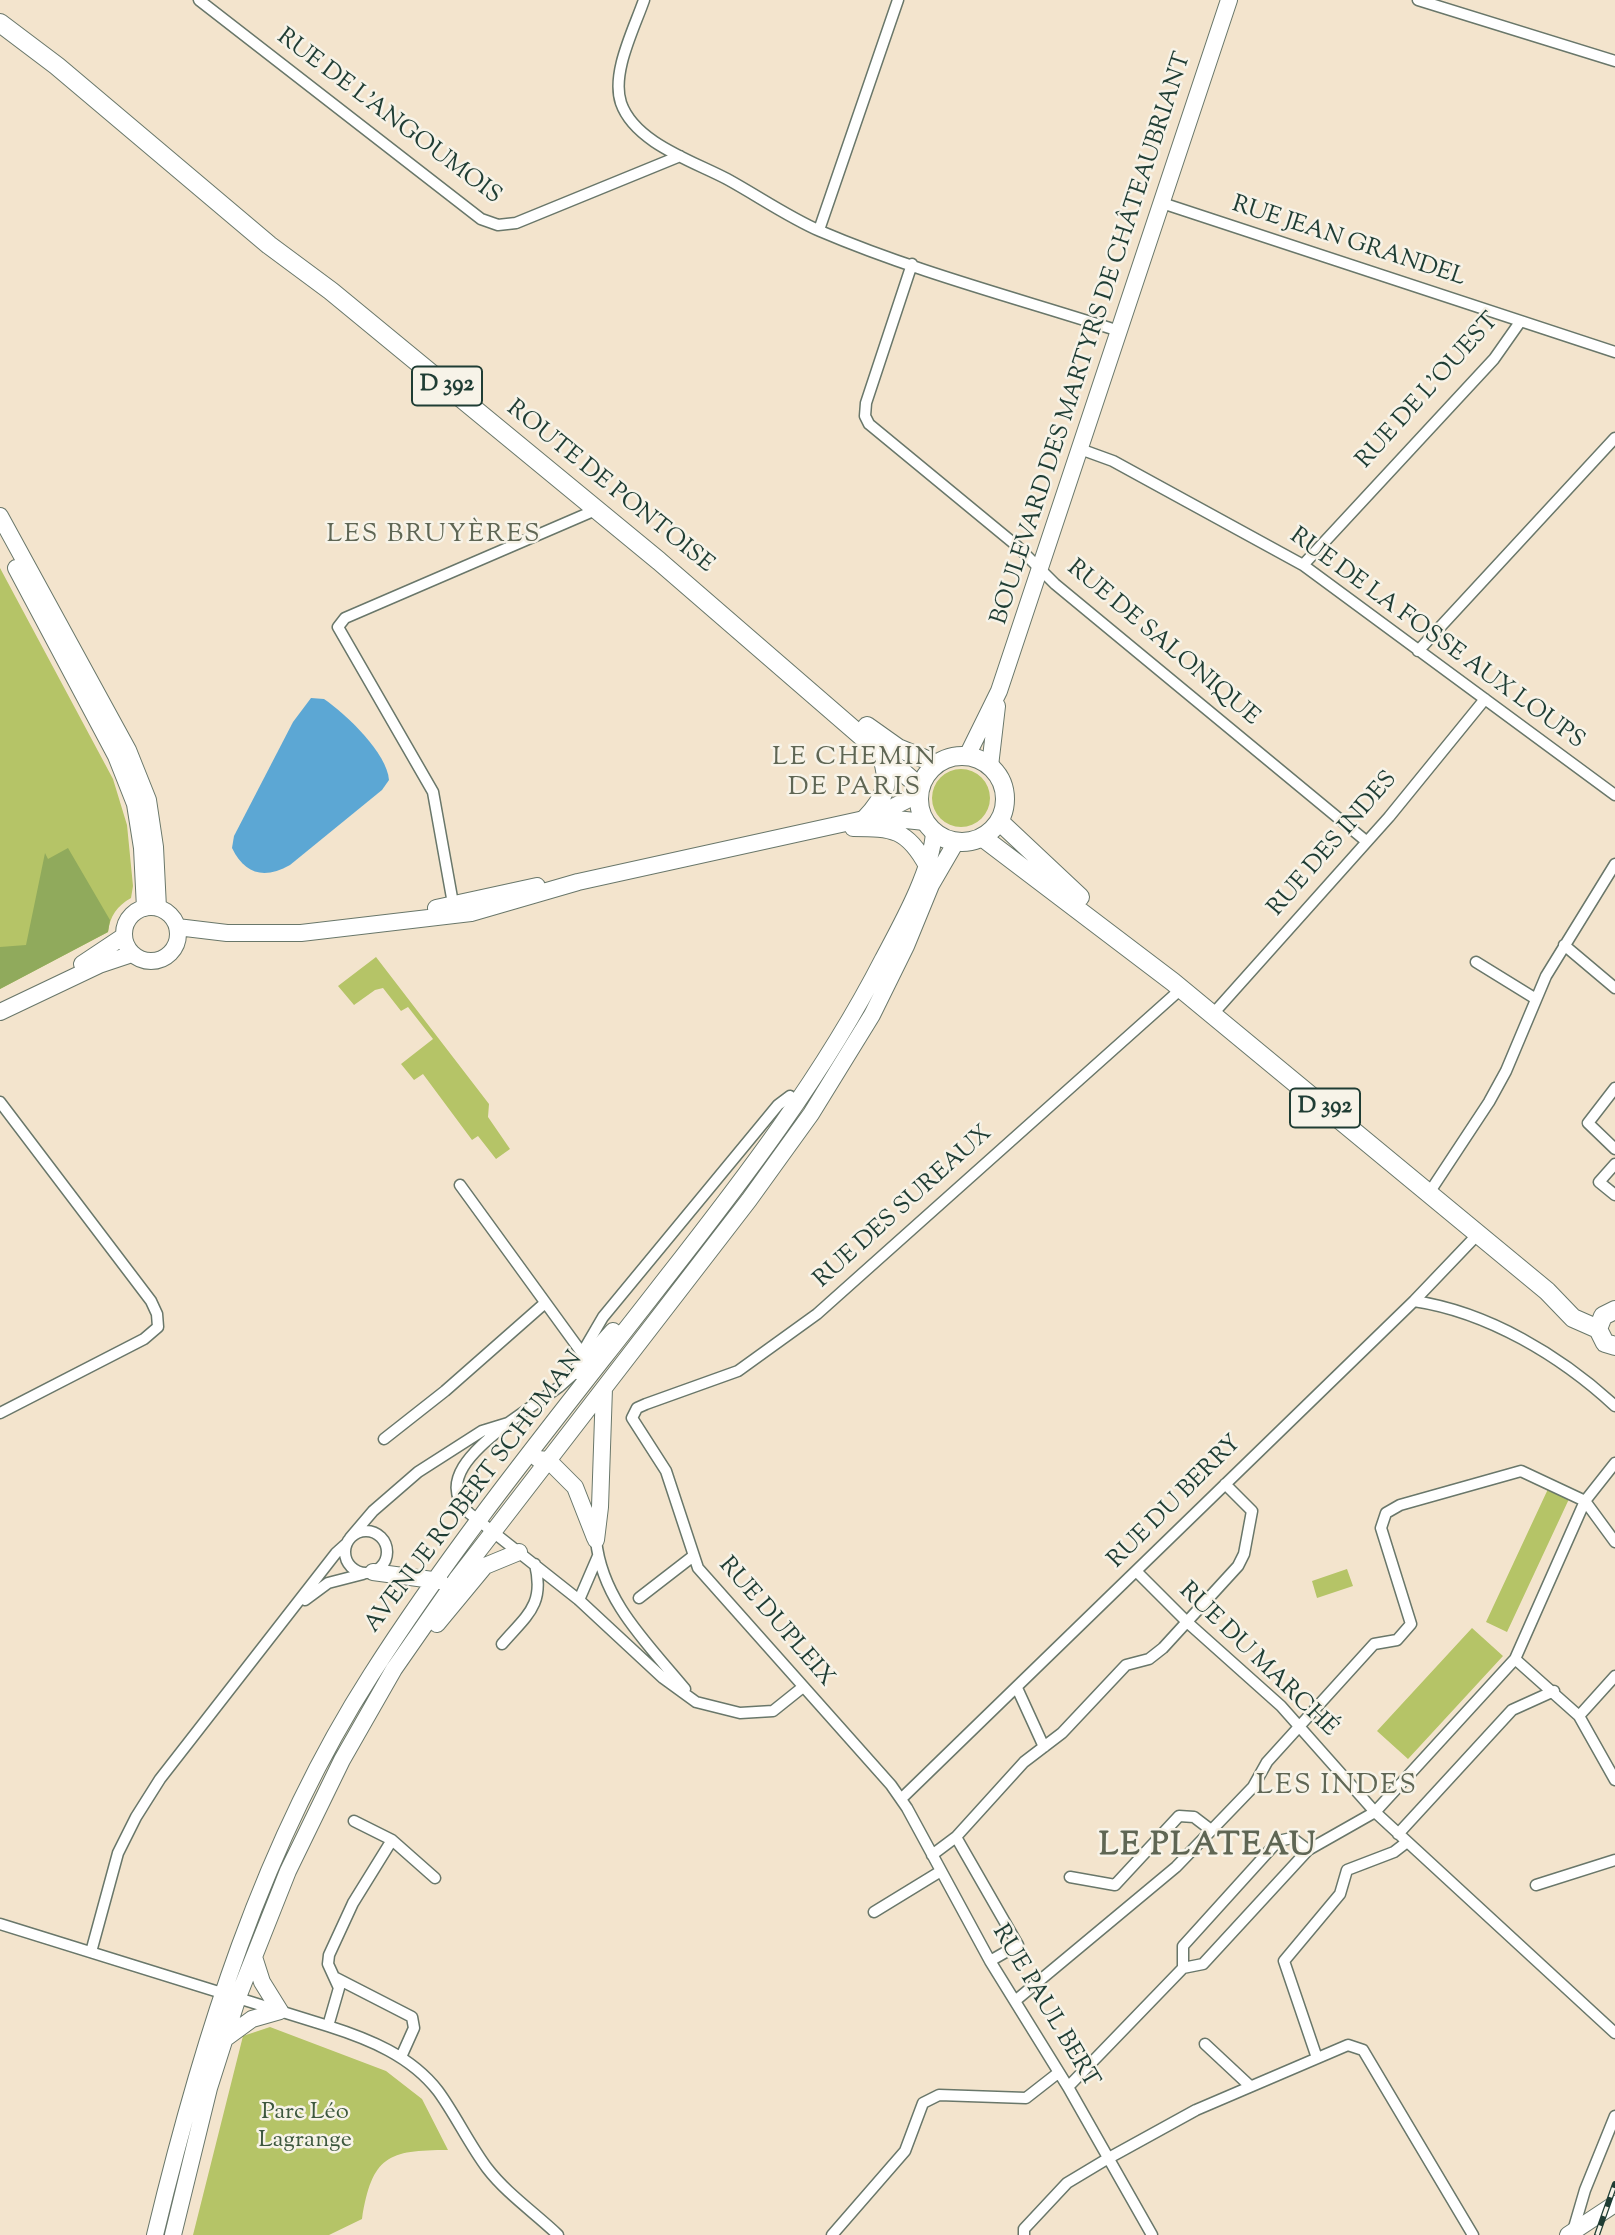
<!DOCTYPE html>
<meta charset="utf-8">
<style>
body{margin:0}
canvas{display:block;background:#f3e4cd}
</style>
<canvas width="1615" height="2235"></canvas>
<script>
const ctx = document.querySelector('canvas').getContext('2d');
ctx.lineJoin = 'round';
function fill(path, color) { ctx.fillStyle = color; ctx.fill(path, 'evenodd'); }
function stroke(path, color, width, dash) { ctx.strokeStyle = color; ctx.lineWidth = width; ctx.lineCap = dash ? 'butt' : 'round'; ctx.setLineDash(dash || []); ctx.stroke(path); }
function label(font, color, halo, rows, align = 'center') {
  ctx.font = font + ' "Sorts Mill Goudy",serif'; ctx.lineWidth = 5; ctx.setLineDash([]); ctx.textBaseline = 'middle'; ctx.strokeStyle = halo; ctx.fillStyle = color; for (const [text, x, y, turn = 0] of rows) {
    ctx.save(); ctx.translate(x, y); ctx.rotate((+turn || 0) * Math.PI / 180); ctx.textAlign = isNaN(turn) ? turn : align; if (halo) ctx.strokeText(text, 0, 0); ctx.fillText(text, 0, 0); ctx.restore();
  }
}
const green = new Path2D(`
 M0,568L113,779L127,825L133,886L131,898C117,906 110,916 108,932L0,989Z
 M932 798a29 29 0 1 1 58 0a29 29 0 1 1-58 0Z
 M376,957L489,1104L488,1117L510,1149L496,1159L478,1136L472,1140L423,1074L414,1080L401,1064L433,1039L408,1007L401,1011L383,988L375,990L354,1005L338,986Z
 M1548,1489L1569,1499L1507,1632L1486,1622Z
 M1347,1569L1353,1586L1317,1598L1312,1581Z
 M1472,1628L1503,1656L1408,1759L1377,1731Z
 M270,2027L386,2071L422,2099L448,2150C388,2150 372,2156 362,2219L329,2235H193L243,2036Z`);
const forest = new Path2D(`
 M68,848L110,920L108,932L0,989V947L26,945L45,853L48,859Z`);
const water = new Path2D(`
 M311,698L324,699C346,714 387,753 389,780L382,790L290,865C265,879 245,875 232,848L234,836L293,722Z`);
const street = new Path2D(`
 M199,0L481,219L498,225L516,223L680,156
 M644,0C634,29 611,73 621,103C635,143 693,161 727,179C758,196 788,217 820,231C916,272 1020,299 1119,331
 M1418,0L1615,61
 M1162,203L1615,352
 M819,230L898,0
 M912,264L866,403L865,416L869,424L1017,546L1055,584L1366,841
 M1080,449L1113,461L1303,565L1615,795
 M1303,565L1494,359L1520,322
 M1418,651L1615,438
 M454,909L433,792L338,627L345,618L598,509
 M1564,945L1615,988
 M1476,962L1536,999
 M1212,1015L1389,817L1485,699
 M1615,1088L1588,1123L1615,1149
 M0,1102L151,1301L157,1314L158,1327L144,1339L0,1413
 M1615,1164L1599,1182L1615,1195
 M460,1185L582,1353
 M1429,1193L1489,1102L1506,1071L1546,976L1615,864
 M1414,1301C1488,1312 1561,1356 1615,1406
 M504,1426C480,1446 435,1480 469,1513L579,1600L663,1678L696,1702L740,1713L773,1711L803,1687
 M384,1439L445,1391L545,1303
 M345 1552a21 21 0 1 1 42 0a21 21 0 1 1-42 0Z
 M350,1538L373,1511L418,1472L482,1431L508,1423L559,1387L577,1371L582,1353L603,1317L778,1105L790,1096
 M596,1540C602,1601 648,1644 685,1689
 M1615,1542L1585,1501L1515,1659L1579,1716L1615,1780
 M1137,1572L1187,1622L1281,1706L1375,1812L1615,2033
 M639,1598L692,1557
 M305,1600L328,1583L363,1574
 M579,1600L598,1556
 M502,1644C527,1615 545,1605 535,1564
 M1017,1688L1044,1747
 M1579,1716L1615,1676
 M901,1799L1414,1301L1478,1234
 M354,1821L392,1840L435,1878
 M1398,1834L1512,1710L1554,1691
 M932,1855L956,1837
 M1070,1877L1115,1885L1179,1816L1194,1817L1211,1830
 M1536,1885L1615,1860
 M874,1912L941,1871
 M0,1924L328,2026C369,2039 411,2056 438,2091C455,2114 469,2144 487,2168C506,2193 535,2213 558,2235
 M91,1952L118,1853L136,1817L160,1779L336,1553L346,1544
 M990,1961L1018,1945L956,1837L1024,1762L1062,1733L1126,1665L1149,1659L1163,1648L1238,1566L1244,1554L1252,1511L1225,1484
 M1183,1968V1946L1278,1841L1292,1838L1308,1850
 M336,1978L412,2017L414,2028L401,2057
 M1015,2001L1176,1867L1253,1787L1267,1762L1374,1644L1397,1640L1411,1624L1381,1528L1386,1513L1400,1505L1521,1471L1585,1501L1615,1463
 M328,2026L339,1988L328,1964L329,1955L353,1903L392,1840
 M1205,2044L1250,2086
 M1317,2058L1284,1961L1340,1894L1347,1870L1394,1852L1407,1842
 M1068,2087L1183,1968L1203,1964L1308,1850L1375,1812L1515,1659
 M1573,2231L1585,2190L1615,2116
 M832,2235L905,2151L923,2103L939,2095L1026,2098L1058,2073
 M1024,2235V2229L1067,2183L1107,2159L1196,2110L1348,2045L1363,2050L1473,2235
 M1152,2235L1068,2087L990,1961L907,1808L891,1785L698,1568L666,1471L632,1418L637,1408L646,1404L738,1371L817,1314L1181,989`);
const secondary = new Path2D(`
 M0,516L128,750L148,800L155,847L158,908
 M16,568L116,756L135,804L142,848L145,908
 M967,756L999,691L1229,0
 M990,766L997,706
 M876,817L925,822
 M853,828C893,828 907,829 927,866
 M124 934a27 27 0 1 1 54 0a27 27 0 1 1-54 0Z
 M436,908L537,886
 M177,927L227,933H301L471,913L578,882L873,817L919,794
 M82,964L124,936
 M0,1012L99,965L132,954
 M577,1371L613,1331
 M538,1459L548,1460L575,1487L595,1538
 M596,1540L600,1507L604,1388
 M373,1572L440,1581
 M437,1624L485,1566L519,1552
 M226,2038L252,2019L280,2011L262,1982L254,1957
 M155,2235C202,2040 262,1845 371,1675C459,1537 563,1411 663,1282C743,1180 823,1076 883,959C901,925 932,870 934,832
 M173,2235L209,2088L238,1997L288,1871L342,1760L394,1669L456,1580L749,1200L811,1114L872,1015L906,946L931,885L956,842
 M1568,2235L1615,2204`);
const primary = new Path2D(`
 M0,23L57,66L269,245L331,291L659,561L920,787
 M867,726L898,748L937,764
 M919 799a43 43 0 1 1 86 0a43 43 0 1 1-86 0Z
 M865,819C887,796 891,781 880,752
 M999,821L1080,897
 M982,837L1173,982L1547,1291L1573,1318L1598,1329
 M1615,1310L1603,1316L1598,1329L1605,1343L1615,1346`);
const rail = new Path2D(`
 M1597,2235L1615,2184`);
const shields = [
 [447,386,70],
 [1325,1108,70]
];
const shieldNames = [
 ["D 392",447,386],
 ["D 392",1325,1108]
];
const streetNames = [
 ["RUE DE L'ANGOUMOIS",388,118,37],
 ["RUE JEAN GRANDEL",1348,243,18],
 ["BOULEVARD DES MARTYRS DE CHÂTEAUBRIANT",1093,339,-72],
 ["RUE DE L'OUEST",1429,392,-48],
 ["ROUTE DE PONTOISE",609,488,39],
 ["RUE DE LA FOSSE AUX LOUPS",1436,640,36],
 ["RUE DE SALONIQUE",1162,644,40],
 ["RUE DES INDES",1334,845,-49],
 ["RUE DES SUREAUX",904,1208,-42],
 ["AVENUE ROBERT SCHUMAN",475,1493,-53],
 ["RUE DU BERRY",1176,1503,-45],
 ["RUE DUPLEIX",775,1623,49],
 ["RUE DU MARCHÉ",1257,1661,44],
 ["RUE PAUL BERT",1044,2007,59]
];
const parkNames = [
 ["Parc Léo",305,2114],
 ["Lagrange",305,2142]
];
const neighbourhoodNames = [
 ["LES BRUYÈRES",434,537],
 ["LE CHEMIN",855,760],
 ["DE PARIS",855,790]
];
const quarterNames = [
 ["LES INDES",1337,1788]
];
const districtNames = [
 ["LE PLATEAU",1208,1849]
];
fill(green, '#b5c467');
fill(forest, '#90aa5c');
fill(water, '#5ca7d4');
stroke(street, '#69776a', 13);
stroke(secondary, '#69776a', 18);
stroke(primary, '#69776a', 20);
stroke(street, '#fff', 10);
stroke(secondary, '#fff', 16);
stroke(primary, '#fff', 18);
stroke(rail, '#1f3d34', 6);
stroke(rail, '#f7f3e8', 3.5, [10]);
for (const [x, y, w] of shields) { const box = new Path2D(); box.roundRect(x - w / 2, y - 19.5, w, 39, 5); ctx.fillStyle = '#f7f3e8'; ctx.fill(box); stroke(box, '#1f3d34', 2); }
label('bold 23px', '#1f3d34', null, shieldNames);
label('24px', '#1f3d34', '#f7f3e8', streetNames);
label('24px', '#3d583e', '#f7f3e8', parkNames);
ctx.letterSpacing = '2px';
label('26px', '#5f6654', '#f7f3e8', neighbourhoodNames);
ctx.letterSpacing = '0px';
ctx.letterSpacing = '2px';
label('28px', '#5f6654', '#f7f3e8', quarterNames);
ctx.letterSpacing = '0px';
ctx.letterSpacing = '2px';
label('bold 32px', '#5f6654', '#f7f3e8', districtNames);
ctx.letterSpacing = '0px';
</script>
